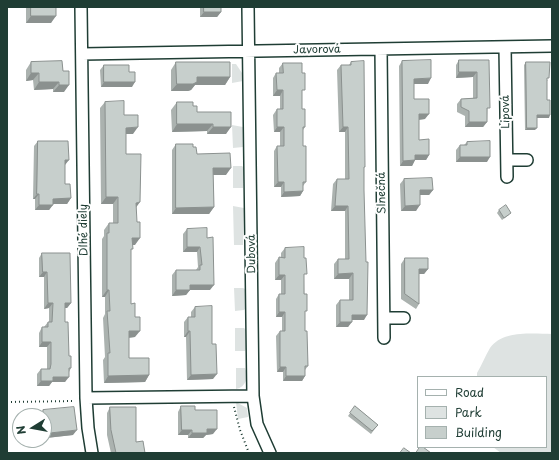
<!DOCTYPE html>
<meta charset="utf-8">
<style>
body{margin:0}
#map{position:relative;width:559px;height:460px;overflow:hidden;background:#fff;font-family:"Playpen Sans",sans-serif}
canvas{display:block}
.frame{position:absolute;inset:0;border:8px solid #1f3d34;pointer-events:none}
.legend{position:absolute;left:417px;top:376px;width:130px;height:72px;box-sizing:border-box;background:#fff;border:1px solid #a5b1ae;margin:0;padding:5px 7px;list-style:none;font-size:12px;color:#1f3d34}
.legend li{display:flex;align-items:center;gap:8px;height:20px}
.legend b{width:20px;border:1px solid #a5b1ae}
.north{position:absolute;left:12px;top:408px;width:40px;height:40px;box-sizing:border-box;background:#fff;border:1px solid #a5b1ae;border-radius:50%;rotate:259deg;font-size:11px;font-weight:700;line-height:16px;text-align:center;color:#1f3d34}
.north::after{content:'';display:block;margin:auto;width:14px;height:18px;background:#1f3d34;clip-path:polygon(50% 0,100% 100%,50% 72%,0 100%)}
</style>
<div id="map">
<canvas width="559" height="460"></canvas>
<div class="frame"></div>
<ul class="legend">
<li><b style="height:5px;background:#fff"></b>Road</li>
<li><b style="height:11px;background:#dee3e2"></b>Park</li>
<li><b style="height:11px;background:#c7cfcc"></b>Building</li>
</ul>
<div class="north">N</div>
</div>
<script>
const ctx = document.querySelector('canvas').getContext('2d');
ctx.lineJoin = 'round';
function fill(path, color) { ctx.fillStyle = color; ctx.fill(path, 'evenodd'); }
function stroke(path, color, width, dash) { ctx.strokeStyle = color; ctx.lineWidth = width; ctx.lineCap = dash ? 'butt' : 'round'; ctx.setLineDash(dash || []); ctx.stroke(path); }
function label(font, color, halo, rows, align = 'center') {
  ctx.font = font + ' "Playpen Sans",sans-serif'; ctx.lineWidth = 4; ctx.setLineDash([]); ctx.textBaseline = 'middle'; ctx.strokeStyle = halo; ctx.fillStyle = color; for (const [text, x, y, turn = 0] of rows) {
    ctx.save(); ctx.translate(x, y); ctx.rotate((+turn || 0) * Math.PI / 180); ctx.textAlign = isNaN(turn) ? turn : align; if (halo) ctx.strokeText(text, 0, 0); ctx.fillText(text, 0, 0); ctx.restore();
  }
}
const green = new Path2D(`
 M232,64H236L242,73L243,81L232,83Z
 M232,125L243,127V147L233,148Z
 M233,166H242L244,168L243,188H233Z
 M233,206L244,208L243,245H234Z
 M234,288H243L245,289L246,308L244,310L235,311Z
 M235,328H244L246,330V349L245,351H235Z
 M552,334V453H501L493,447H546V377H477V373C482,365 485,356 490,348C503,330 533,334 552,334Z
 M236,368H245C249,377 246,387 236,389Z
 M236,402L247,408L248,417L238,419Z`);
const path = new Path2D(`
 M7,402L75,401
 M234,407L240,430L249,453`);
const minor = new Path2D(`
 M81,7L86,398L88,428L92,453
 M248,7L253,396L257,424L270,453
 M505,47L507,177
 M381,49L384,338
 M82,54L552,46
 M507,160H527
 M384,318H404
 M86,398L253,396`);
const wall = new Path2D(`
 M26,7H56L51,23H26Z
 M200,7H221V12L217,17H200Z
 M459,60H489L487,122L483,127H465V116L457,112V104L461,99L473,98V77L456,78V65Z
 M62,61L64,92H53V89L34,90L33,80L26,81V70L31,62Z
 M402,61L428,84H414V99L425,119L419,120V140L429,155L426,160H415L412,166H400L399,66Z
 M176,62L230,77L225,85H195L191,90L188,91H171V70Z
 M351,62L364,169V320H352L348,327H336V305L340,300H349V279H334V264L338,259H345V211H331L333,184L337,179H345V132H339L337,70L341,65H349Z
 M526,62L548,81H547V100L549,118H537L535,130H525L524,65Z
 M283,63L302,94V109L305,127L303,130V146L306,182L303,186V191L300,196L281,197V187H274V151L277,146H280V132H274L273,115L277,109H280V96H273V78L276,73H279V68Z
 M104,65L129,72L132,87H101L100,70Z
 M105,102L124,115L133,134H126V154L136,208L135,245H132L131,251V304L135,337L129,338V358L149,375L145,382L104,383L103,360L105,357L103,318L105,314V297H102V239L104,236V230L109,223H113V204H101L100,108Z
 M177,102L193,106L197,112H231L226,134H207V131L172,132L171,110Z
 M38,141L65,165V184L71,198L67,204H53L49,210H35V199H33L34,146Z
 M467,142L487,162H456V150L460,145H464Z
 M176,144L193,147L197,154L226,175H213L214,207L209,214H172V150Z
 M404,179L433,190L429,195H420L416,211H401L400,184Z
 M499,210L509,215L502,220L497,213Z
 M187,229L207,238L210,290H190L186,295L172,296V275L176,270H196L198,267L197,252H183V234Z
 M285,248L304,278L305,331L308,366L305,370V376L302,381H283V372H277L276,336L280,331H282V317H276V299L279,294H281V280H275V263L279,257H281V253Z
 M42,253L71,303L67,308H65V322L69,356L71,368L69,372L65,382H52L49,386H37V374L41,369H47V347H39V333L42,327H44L48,322H49V308L44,309V277H39V258Z
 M405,258L428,269L424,274H419V304L416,309L401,299V264Z
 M195,307L212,344L213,379L187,380L186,337H184V322L188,317H191V312Z
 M181,406L195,410L213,434L206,435L203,438H188V435H178V412Z
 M355,406L378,425L371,434L348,416Z
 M110,407L136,442L145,453H111L107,435V413Z
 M43,410L73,435L46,438V431H44V416H39Z`);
const shadedWall = new Path2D(`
 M204,12H221L217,17H200Z
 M31,16H56L51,23H26Z
 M459,72H477L473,77L456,78Z
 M31,73H39L33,80L26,81Z
 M197,77H230L225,85H195L191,90L188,91H171L177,84Z
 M431,78L428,84H410L414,79Z
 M39,82H59L53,89L34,90Z
 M104,82H135L132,87H101Z
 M59,85H69L64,92H53Z
 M277,90H283L280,96H273Z
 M419,114H429L425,119L415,120Z
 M537,115H550L549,118H535Z
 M469,122H487L483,127H465Z
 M177,124H213L207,131L172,132Z
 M138,127L133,134H121L126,128Z
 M213,127H231L226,134H207Z
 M277,127H284L280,132H274Z
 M343,127H348L345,132H339Z
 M527,128H537L535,130H525Z
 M415,155H429L426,160H412Z
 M460,157H490L487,162H456Z
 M65,160H69L65,165Z
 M415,160L412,166H400L403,161Z
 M213,168H231L226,175H209Z
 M278,182H284L281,187H274Z
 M420,190H433L429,195H416Z
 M303,191L300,196L281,197L284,192Z
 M37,194H39L35,199H33Z
 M106,197H118L113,204H101Z
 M71,198L67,204H49L53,199Z
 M140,202L135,209L136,203Z
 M39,205H53L49,210H35Z
 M420,205L416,211H401L405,206Z
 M335,206H348L345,211H331Z
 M214,207L209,214H172L176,208Z
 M132,238H140L135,245H128Z
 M187,247H200L197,252H183Z
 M419,269H428L424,274H415Z
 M43,272H47L44,277H39Z
 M353,273L349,279H334L338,274Z
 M279,275H285L281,280H275Z
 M190,285H214L210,290H186Z
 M107,290H109L105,297H102Z
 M176,290H190L186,295L172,296Z
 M48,303H53L49,308L44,309Z
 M65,303H71L67,308H62Z
 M279,312H285L282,317H276Z
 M352,315H367L364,320H348Z
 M340,322H352L348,327H336Z
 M129,331H140L135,337L124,338Z
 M188,331H190L186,337H184Z
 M42,342H51L47,347H39Z
 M280,367H286L283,372H277Z
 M217,374L213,379L187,380L191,375Z
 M149,375L145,382L104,383L108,376Z
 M286,376H305L302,381H283Z
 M53,377H69L65,382H52L49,386H37L41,381Z
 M44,426H49L46,431H44Z
 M207,429H217L213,434L206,435L203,438H188L192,433Z
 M77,430L73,435L46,438L50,433Z
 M182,430H192L188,435H178Z`);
const building = new Path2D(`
 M31,7H56V16H31Z
 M204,7H221V12H204Z
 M431,60V78L414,79V99H429V114H419V140L429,139V155H415V160L403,161L402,61Z
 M459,60H489L490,108H487V122H469V111L461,107V99L477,98V72H459Z
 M62,61L63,71H69V85H59V82H39V73H31V62Z
 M364,61L365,167H364V190L366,262H368L367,315H352V322H340V300H353V273L338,274V259H349L348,206H335L337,179H349L348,127H343L341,65H351V62Z
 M176,62H230V77H197V82L193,84H177Z
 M526,62H550L549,78H547V100H550V115H537V128H527Z
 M283,63H302V73H305V90H302V109H305V127H303V146H306V182H303V191L284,192V182H278L277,146H284V127H277V109H283V90H277L276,73H283Z
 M104,65H129V72H135V82H104Z
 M124,101V115H138V127L126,128V154H141L140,202L136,203L137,222H140V238H132L133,249H131V304L135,303V317H140V331H129V358H149V375L108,376V353H110L107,311H110L109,290H107V233H109V223H118V197H106L105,102Z
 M177,102H193V106H197V112H231V127H213V124H177Z
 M38,141H68L69,160H65V184H70L71,198L53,199V205H39V194H37Z
 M490,141V157H460V145H467V142Z
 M176,144H193V147H196L197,154L230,153L231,168H213L214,207L176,208Z
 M432,178L433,190H420V205L405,206L404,179Z
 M506,205L511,213L504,218L499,210Z
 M207,228V238L213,237L214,285H190V290H176V270H200V265H202L200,247H187V229Z
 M304,247V258H306L307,274H304V294H307V311H305V331H307L308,366H305V376H286V367H280V331H285V312H279V294H285V275H279V257L285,258V248Z
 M42,253H70L71,303H65V322H68L69,356H71V368H69V377H53V381H41V369H50L51,364V342H42V327H48V322H52L53,303H48L47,272H43Z
 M405,258H428V269H419V304L405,294Z
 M212,306V344H216L217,374L191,375L190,331H188V317H195V307Z
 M181,406H195V410H217V429H207V433H192V430H182Z
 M355,406L378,425L372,431L350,413Z
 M74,407L77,430L50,433L49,426H44V416H43V410Z
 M110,407H136V442L143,441L145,453H116L111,430Z
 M420,447H423L431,453H416Z
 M404,448L411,453H400Z`);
const streetNames = [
 ["Javorová",317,50,-1],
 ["Lipová",506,112,-91],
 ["Slnečná",382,193,-91],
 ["Dlhé diely",84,230,-91],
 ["Dubová",252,254,-91]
];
fill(green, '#dee3e2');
stroke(minor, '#1f3d34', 14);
stroke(path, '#1f3d34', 2, [1, 3]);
stroke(minor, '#fff', 11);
fill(wall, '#abb2af');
fill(shadedWall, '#8b918f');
fill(building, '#c7cfcc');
stroke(building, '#8b918f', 1);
label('11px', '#1f3d34', '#fff', streetNames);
</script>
